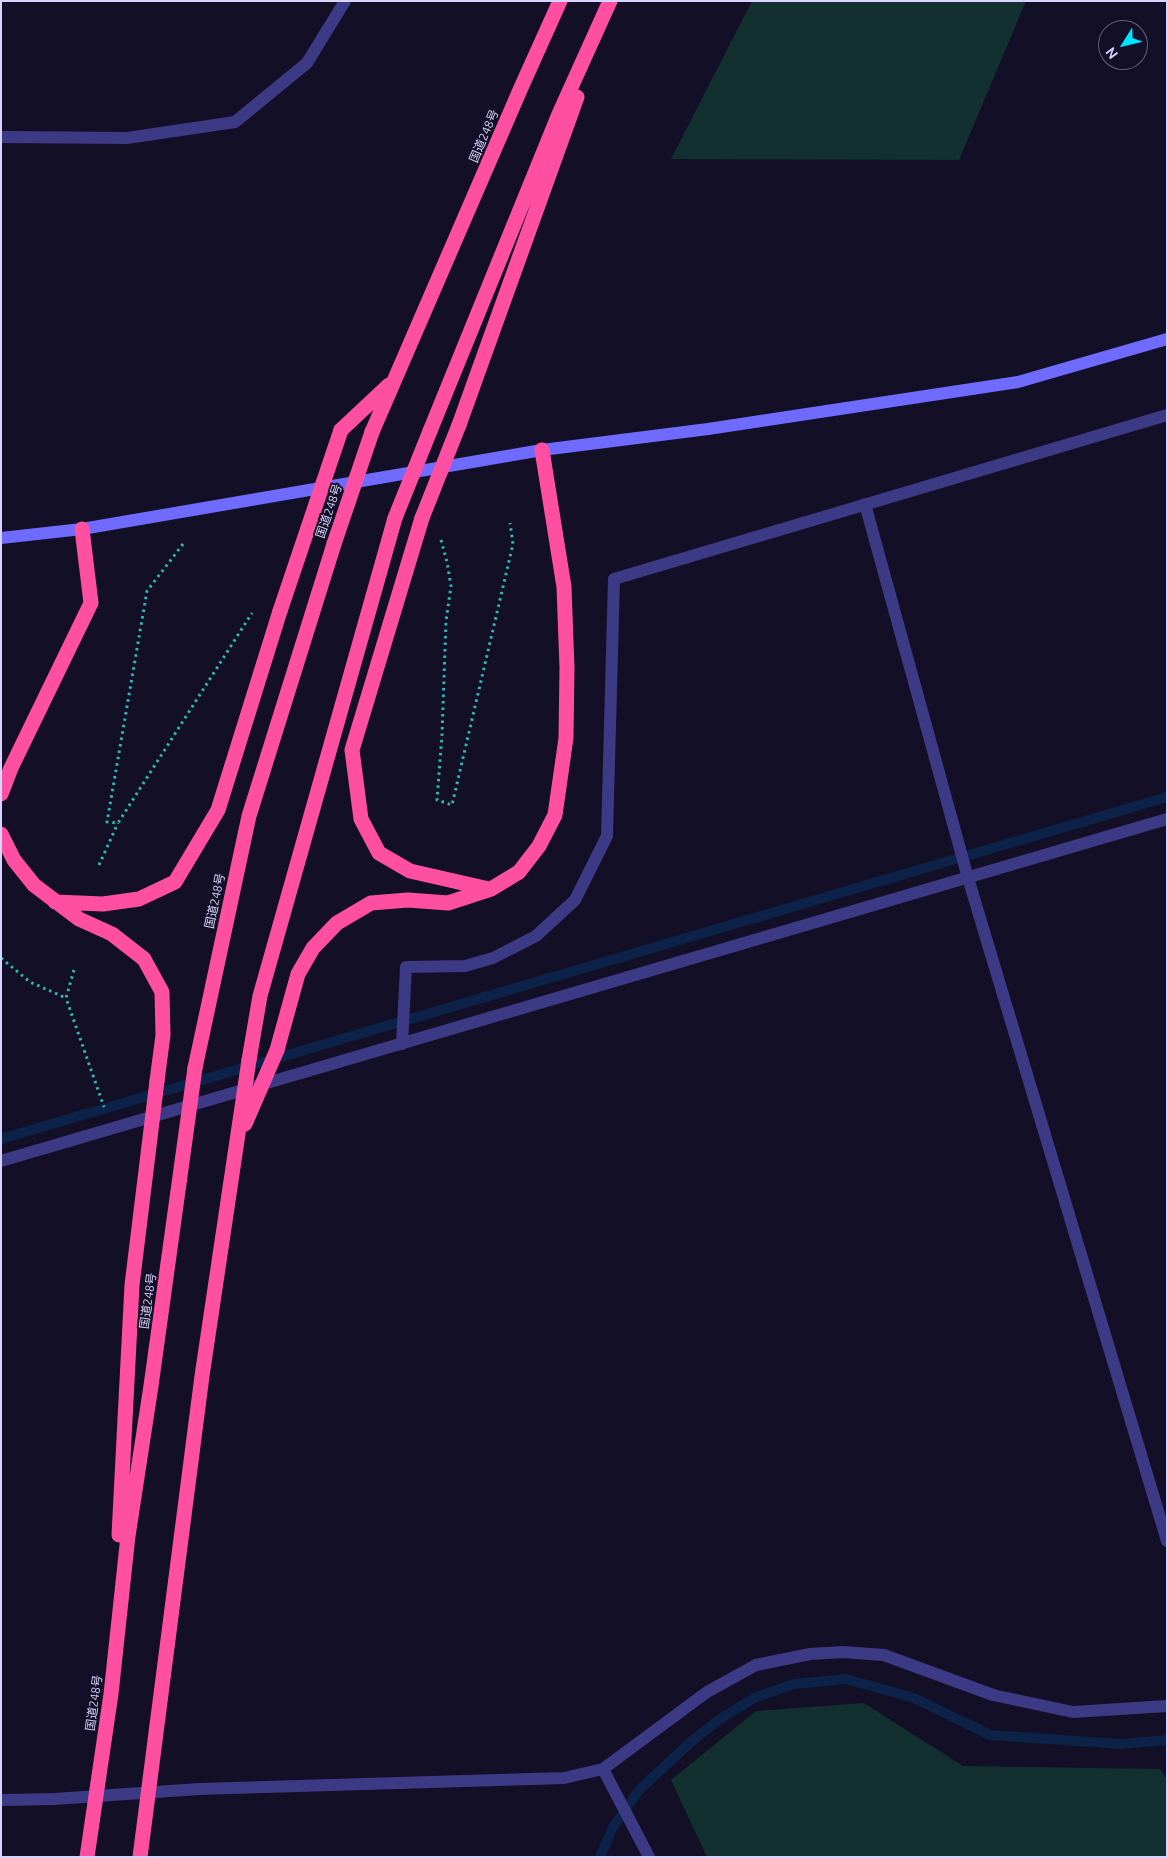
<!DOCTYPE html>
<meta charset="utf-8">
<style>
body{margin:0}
#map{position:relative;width:1168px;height:1858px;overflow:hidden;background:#130f26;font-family:Ubuntu,sans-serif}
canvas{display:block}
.frame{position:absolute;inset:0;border:2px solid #d9d4ff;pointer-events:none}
.north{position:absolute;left:1098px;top:20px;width:50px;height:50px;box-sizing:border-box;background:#130f26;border:1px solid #625e7d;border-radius:50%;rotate:234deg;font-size:14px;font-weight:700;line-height:20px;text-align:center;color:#d9d4ff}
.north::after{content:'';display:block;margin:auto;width:18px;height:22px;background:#00e5ff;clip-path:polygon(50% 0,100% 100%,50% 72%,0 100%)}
</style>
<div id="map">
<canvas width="1168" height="1858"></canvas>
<div class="frame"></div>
<div class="north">N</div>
</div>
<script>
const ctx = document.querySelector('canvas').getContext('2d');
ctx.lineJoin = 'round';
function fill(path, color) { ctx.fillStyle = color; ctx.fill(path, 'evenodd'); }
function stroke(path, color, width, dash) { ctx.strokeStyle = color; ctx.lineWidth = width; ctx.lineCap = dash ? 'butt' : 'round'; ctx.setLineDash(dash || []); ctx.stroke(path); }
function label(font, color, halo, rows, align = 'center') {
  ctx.font = font + ' Ubuntu,"Noto Sans JP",sans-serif'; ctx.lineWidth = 4; ctx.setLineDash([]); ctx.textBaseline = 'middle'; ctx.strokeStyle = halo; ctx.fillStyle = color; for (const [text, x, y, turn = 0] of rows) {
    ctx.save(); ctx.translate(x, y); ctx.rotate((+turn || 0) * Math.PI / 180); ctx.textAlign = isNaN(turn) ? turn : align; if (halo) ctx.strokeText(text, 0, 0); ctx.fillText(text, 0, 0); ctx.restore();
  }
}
const green = new Path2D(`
 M752,1H1026L959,160L671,159Z
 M864,1703L963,1766L1160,1769L1167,1780V1857H707L671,1780L756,1711Z`);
const stream = new Path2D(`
 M1,1139L1167,797
 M600,1857L613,1827L639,1790L692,1741L720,1719L754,1698L794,1684L846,1679L914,1698L990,1735L1121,1744L1167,1740`);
const path = new Path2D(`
 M441,540L447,562L451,586L446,621L442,735L437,800L452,805L513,544L510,523
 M183,544L147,591L107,822L118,823L252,613
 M99,865L118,823
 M1,958L30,982L66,998
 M74,970L66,998L104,1107`);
const lane = new Path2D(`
 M1,137L127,138L235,122L307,63L345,1`);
const street = new Path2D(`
 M865,504L968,878L1167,1541
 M402,1044L406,967L465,966L493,958L536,936L575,900L607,836L614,579L1167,415
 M1,1161L1167,819
 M603,1769L649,1857
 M1,1800L54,1799L199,1789L564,1778L603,1769L707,1692L756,1665L810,1654L843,1652L884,1655L993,1695L1073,1712L1167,1706`);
const secondary = new Path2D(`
 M1,538L82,529L542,450L708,429L1018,382L1167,339`);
const highway = new Path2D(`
 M459,425L577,97
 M341,430L389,385
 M430,431L559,114L610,1
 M372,432L520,90L560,1
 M422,518L352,750L361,819L379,853L410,871L489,889
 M1,794L11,768L91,603L82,529
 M1,834L14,860L34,885L79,919L112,934L144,959L162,992L163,1035L157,1081
 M55,902L103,904L139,899L175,882L218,810L280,611
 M277,1050L298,974L313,948L337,923L371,903L408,900L448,903L491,889L519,872L539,846L555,815L566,738L567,668L564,587L542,450
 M249,1060L260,996L395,518
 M195,1068L249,816L334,544`);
const highwayBridge = new Path2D(`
 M395,518L430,431
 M422,518L459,425
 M334,544L372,432
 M280,611L341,430
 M245,1124L277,1050
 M119,1535L132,1285L157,1081
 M87,1857L111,1694L128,1536L151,1386L195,1068
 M140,1857L202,1376L249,1060`);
const streetNames = [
 ["国道248号",484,136,-67],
 ["国道248号",329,511,-71],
 ["国道248号",215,901,-78],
 ["国道248号",148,1301,-82],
 ["国道248号",94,1703,-82]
];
fill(green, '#12302f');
stroke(stream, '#0c2248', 10);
stroke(path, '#2fb8b0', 3, [2.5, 4]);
stroke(lane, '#3d3a85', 12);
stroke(street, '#3d3a85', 12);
stroke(secondary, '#6f6bff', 12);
stroke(highway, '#ff4fa3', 15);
stroke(highwayBridge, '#ff4fa3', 15);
label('12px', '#d9d4ff', '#130f26', streetNames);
</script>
